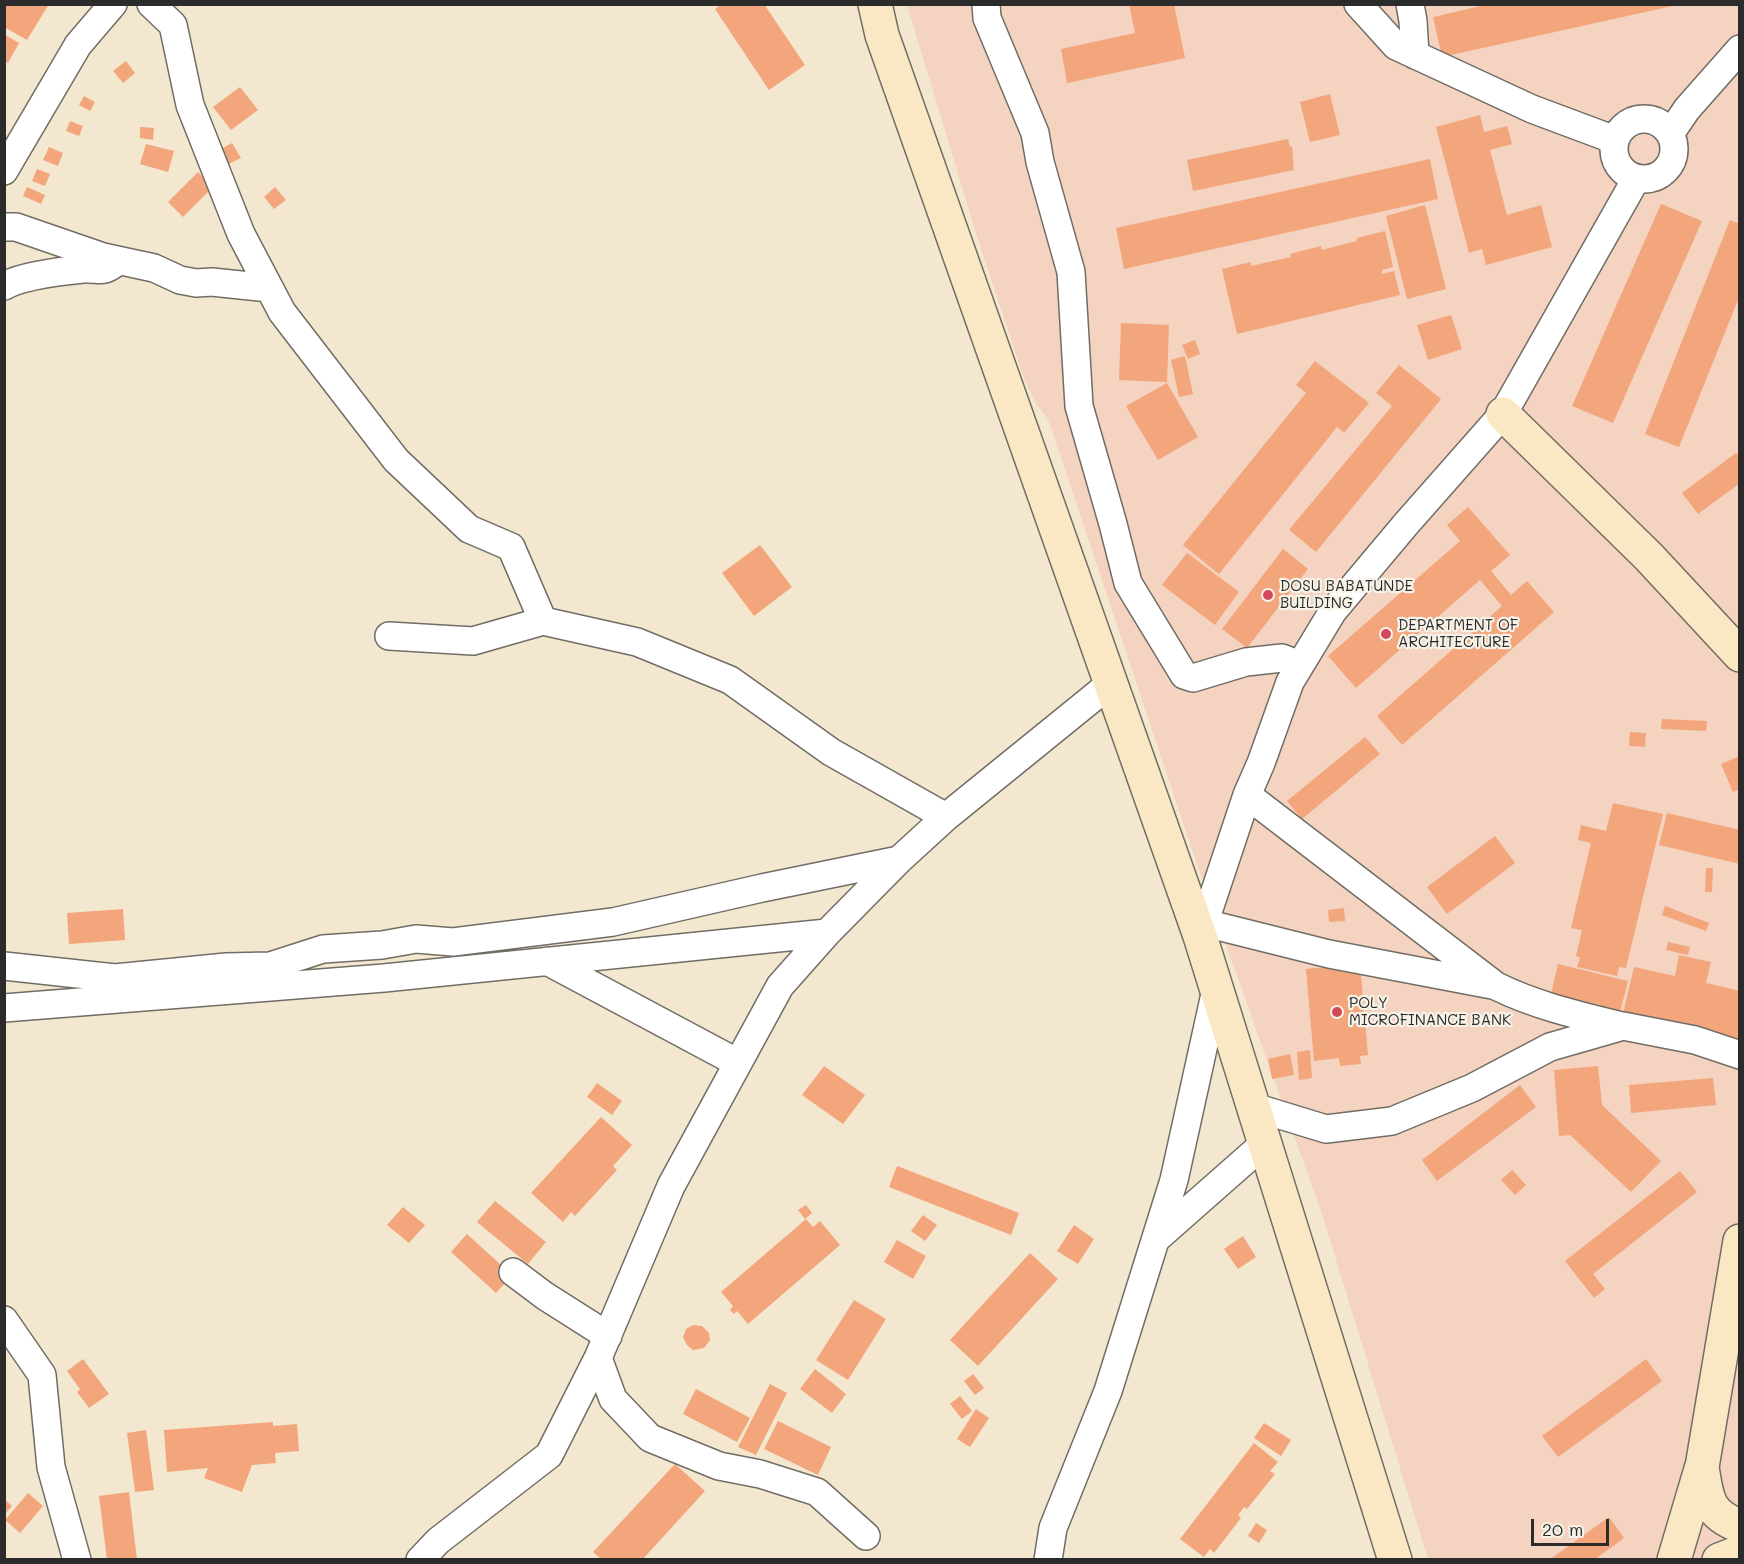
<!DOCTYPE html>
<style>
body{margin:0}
#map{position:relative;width:1744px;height:1564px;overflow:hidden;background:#f3e7d0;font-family:Mali,sans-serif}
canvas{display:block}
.frame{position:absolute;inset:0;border:6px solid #2b2b2b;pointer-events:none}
.scale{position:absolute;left:1531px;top:1519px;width:78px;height:27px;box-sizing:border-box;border:3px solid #2b2b2b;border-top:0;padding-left:8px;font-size:18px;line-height:21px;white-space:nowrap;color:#2b2b2b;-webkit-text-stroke:4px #f7f3e8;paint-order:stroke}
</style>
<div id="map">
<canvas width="1744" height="1564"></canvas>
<div class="frame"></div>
<div class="scale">20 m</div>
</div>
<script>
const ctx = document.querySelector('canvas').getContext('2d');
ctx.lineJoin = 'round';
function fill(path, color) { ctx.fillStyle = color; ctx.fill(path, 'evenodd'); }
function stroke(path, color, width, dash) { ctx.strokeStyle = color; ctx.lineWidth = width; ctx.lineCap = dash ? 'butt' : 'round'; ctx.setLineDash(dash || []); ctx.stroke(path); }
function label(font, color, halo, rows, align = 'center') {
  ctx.font = font + ' Mali,sans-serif'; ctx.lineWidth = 4.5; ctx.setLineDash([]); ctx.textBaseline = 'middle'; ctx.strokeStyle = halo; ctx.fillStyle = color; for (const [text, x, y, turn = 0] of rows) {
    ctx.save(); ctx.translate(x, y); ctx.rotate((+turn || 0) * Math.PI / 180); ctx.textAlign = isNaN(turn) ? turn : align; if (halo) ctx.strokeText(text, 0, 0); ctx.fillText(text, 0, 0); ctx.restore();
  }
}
const built = new Path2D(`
 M907,5H1739V1559H1428L1321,1211L1194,855L1048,419L1035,402L1023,376L975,230Z`);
const building = new Path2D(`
 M4,4H49L27,40L4,27Z
 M722,4H764L805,65L769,90L715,9Z
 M1129,4H1174L1185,58L1067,83L1061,49L1135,33Z
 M1489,4H1677V5L1442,57L1433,17Z
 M4,34L19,43L8,63L4,61Z
 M126,61L135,73L123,83L113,71Z
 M240,87L258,110L231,130L213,107Z
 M1330,94L1340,135L1310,142L1300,102Z
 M84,96L95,102L90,111L79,105Z
 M1480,115L1484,132L1507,126L1512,144L1490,150L1507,215L1541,205L1552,247L1486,265L1482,249L1469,253L1436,127Z
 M70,121L83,126L79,136L66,131Z
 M140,127L154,128L153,140L140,138Z
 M1288,139L1290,147L1292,146L1294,170L1193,191L1187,160Z
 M232,143L241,158L225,166L217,151Z
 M146,144L174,151L168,172L140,164Z
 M49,147L63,153L58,166L43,160Z
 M1430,159L1438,199L1124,269L1116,228Z
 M37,169L50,174L45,186L32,181Z
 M198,172L213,187L183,217L168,202Z
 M27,187L45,195L41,204L23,196Z
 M275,187L286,200L274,209L264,197Z
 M1661,204L1702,221L1613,423L1572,406Z
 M1425,205L1446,289L1407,299L1386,216Z
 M1730,220L1740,224V295L1679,447L1645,434Z
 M1385,231L1393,267L1382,270V274L1394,271L1400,295L1237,334L1222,269L1251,262V266L1291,257L1290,254L1321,246L1322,250L1357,241V238Z
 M1451,315L1462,349L1428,360L1417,325Z
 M1121,323L1169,325L1167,382L1119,380Z
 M1195,340L1200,354L1188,359L1182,345Z
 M1185,356L1193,394L1179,397L1171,360Z
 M1315,361L1369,403L1344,433L1337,427L1219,574L1183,545L1306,393L1296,385Z
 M1399,365L1441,399L1316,552L1289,530L1392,406L1376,393Z
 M1167,383L1198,437L1158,460L1126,406Z
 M1736,453L1740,457V483L1698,514L1682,493Z
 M1468,507L1510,555L1491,571L1511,595L1527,581L1554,612L1402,745L1377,716L1502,606L1480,580L1356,688L1328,656L1460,541L1447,525Z
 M760,545L792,587L754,616L722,573Z
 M1283,549L1308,569L1247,648L1222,629Z
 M1187,553L1239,592L1215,625L1162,585Z
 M1662,719L1707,721L1706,731L1661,729Z
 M1630,732L1646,733L1645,747L1629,746Z
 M1365,737L1380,754L1302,819L1287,801Z
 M1740,756V789L1733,792L1721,764Z
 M1613,803L1663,814L1626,968L1619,967L1617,976L1577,967L1580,958L1576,956L1582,930L1571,928L1591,843L1578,840L1581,825L1606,831Z
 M1667,813L1740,830V864L1659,845Z
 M1495,836L1515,863L1447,914L1427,887Z
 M1706,868H1713L1712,892H1705Z
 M1665,906L1709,923L1706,931L1662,915Z
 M1344,908L1345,921L1329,922L1328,910Z
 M123,909L125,940L69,944L67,913Z
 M1668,942L1690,947L1688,955L1666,950Z
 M1679,955L1711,962L1706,983L1740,991V1031L1737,1042L1623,1014L1634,967L1675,976Z
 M1360,964L1368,1055L1360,1056L1361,1064L1340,1066L1339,1058L1314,1061L1306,969Z
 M1558,964L1628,981L1619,1016L1599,1012L1601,1005L1551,994Z
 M1310,1050L1312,1078L1299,1080L1297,1052Z
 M1290,1054L1294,1075L1272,1079L1268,1059Z
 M824,1066L865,1095L843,1124L802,1095Z
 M1598,1066L1602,1105L1661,1161L1631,1192L1570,1135L1559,1136L1554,1070Z
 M1713,1078L1716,1105L1631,1113L1629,1085Z
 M597,1083L622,1101L612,1115L587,1097Z
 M1520,1085L1536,1107L1437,1181L1422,1160Z
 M601,1117L632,1145L613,1166L617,1170L575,1216L571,1212L563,1222L531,1193Z
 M897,1166L1019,1213L1011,1235L889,1187Z
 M1512,1170L1526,1185L1515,1195L1501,1180Z
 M1680,1171L1697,1192L1593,1274L1605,1289L1594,1298L1565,1261Z
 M495,1201L546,1242L528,1264L477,1222Z
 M806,1205L812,1213L805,1219L798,1210Z
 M403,1207L425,1225L409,1243L387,1225Z
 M923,1215L937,1225L925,1241L911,1231Z
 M806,1219L813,1227L820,1221L840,1245L748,1324L737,1311L734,1314L730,1310L733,1306L721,1292Z
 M1074,1225L1094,1239L1078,1264L1057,1251Z
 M467,1234L512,1275L496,1293L451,1252Z
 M1243,1236L1256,1257L1238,1269L1224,1249Z
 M897,1240L926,1256L913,1279L884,1262Z
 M1030,1253L1058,1279L978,1366L950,1340Z
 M854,1300L886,1319L848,1380L816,1360Z
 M693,1325L702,1326L709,1333L710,1340L704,1348L693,1350L687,1345L683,1337L686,1329Z
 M83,1359L109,1394L89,1408L77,1392L80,1389L67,1371Z
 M1646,1359L1662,1381L1558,1457L1542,1436Z
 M815,1369L846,1394L832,1413L800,1389Z
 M973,1374L984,1388L975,1395L964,1381Z
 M770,1384L787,1393L756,1455L738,1447Z
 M696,1389L750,1418L737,1442L683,1414Z
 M960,1396L972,1411L962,1419L950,1404Z
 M976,1409L989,1418L970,1447L957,1439Z
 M778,1421L831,1447L818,1475L764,1449Z
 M273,1422V1426L297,1424L299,1451L275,1453L276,1463L252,1465L242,1492L204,1478L208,1468L167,1472L164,1430Z
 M1264,1423L1291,1440L1281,1456L1254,1438Z
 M146,1430L154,1490L135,1492L127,1433Z
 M1254,1443L1278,1462L1270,1471L1275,1474L1247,1509L1244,1507L1238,1515L1241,1518L1214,1553L1210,1549L1204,1557L1180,1539Z
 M675,1464L705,1491L642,1560H602L593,1552Z
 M129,1492L137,1560H107L99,1496Z
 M28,1493L43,1506L20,1533L5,1520Z
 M4,1499L12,1506L4,1515Z
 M1609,1517L1624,1538L1594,1560H1549Z
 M1256,1523L1267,1530L1259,1543L1248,1536Z`);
const street = new Path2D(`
 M151,4L173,25L190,105L241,234L282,312L396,460L469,529L511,547L543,621
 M986,4L987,18L1035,133L1040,162L1071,272L1079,406L1113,524L1128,583L1184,675L1193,678L1246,662L1282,658L1300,665
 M1358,4L1396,46L1532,109L1615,140
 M1410,4L1413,21L1415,55
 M1614 149a30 30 0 1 1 60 0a30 30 0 1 1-60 0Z
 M1670,134L1687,109L1740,49
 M4,171L78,45L113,4
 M4,227H16L103,257L154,268L180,280L196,283L212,282L269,288
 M4,286C21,276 63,271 83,269C101,268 102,274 118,261
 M389,636L473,641L543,621L637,642L730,680L831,752L946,817
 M1247,795L1496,986C1537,1006 1577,1015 1622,1026
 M1205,923L1329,954L1492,985
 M1200,936L1247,795L1261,763L1290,682L1333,611L1406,524L1503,414L1636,179
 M547,961L738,1063
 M4,966L115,978L226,967L270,966L323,949L382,945L416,939L453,942L613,922L762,888L899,860
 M4,1008L384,978L827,933
 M1254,1107L1326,1129L1392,1121L1472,1088L1550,1047L1623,1026L1695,1040L1740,1055
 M1156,1239L1266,1142
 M513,1272L545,1296L608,1336
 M4,1320L42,1375L51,1467L77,1560
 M598,1358L613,1399L650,1438L719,1466L760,1474L817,1492L866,1536
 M420,1560L438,1541L549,1455L598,1358L671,1186L780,986L827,933L899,860L946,817L1110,684
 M1048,1560L1053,1528L1108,1391L1174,1180L1217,985`);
const secondary = new Path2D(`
 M875,4L882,35L1200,936L1395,1560
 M1503,414L1649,557L1740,655
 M1740,1241L1702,1467C1707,1498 1707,1514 1740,1526
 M1674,1560L1701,1469
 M1719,1560L1740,1552`);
const markers = [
 [1268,595,6,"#d1495b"],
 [1386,634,6,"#d1495b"],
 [1337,1012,6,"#d1495b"]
];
const poiNames = [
 ["DOSU BABATUNDE",1280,586],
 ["BUILDING",1280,603],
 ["DEPARTMENT OF",1398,625],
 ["ARCHITECTURE",1398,642],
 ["POLY",1349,1003],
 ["MICROFINANCE BANK",1349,1020]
];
fill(built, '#f4d3c0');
fill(building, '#f3a57c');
stroke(street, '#716d65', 30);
stroke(secondary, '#716d65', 36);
stroke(street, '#fff', 27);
stroke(secondary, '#fae7c3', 33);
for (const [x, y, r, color] of markers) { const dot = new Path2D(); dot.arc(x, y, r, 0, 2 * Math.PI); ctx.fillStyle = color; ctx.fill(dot); stroke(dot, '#f7f3e8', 2); }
label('15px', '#2b2b2b', '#f7f3e8', poiNames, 'left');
</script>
